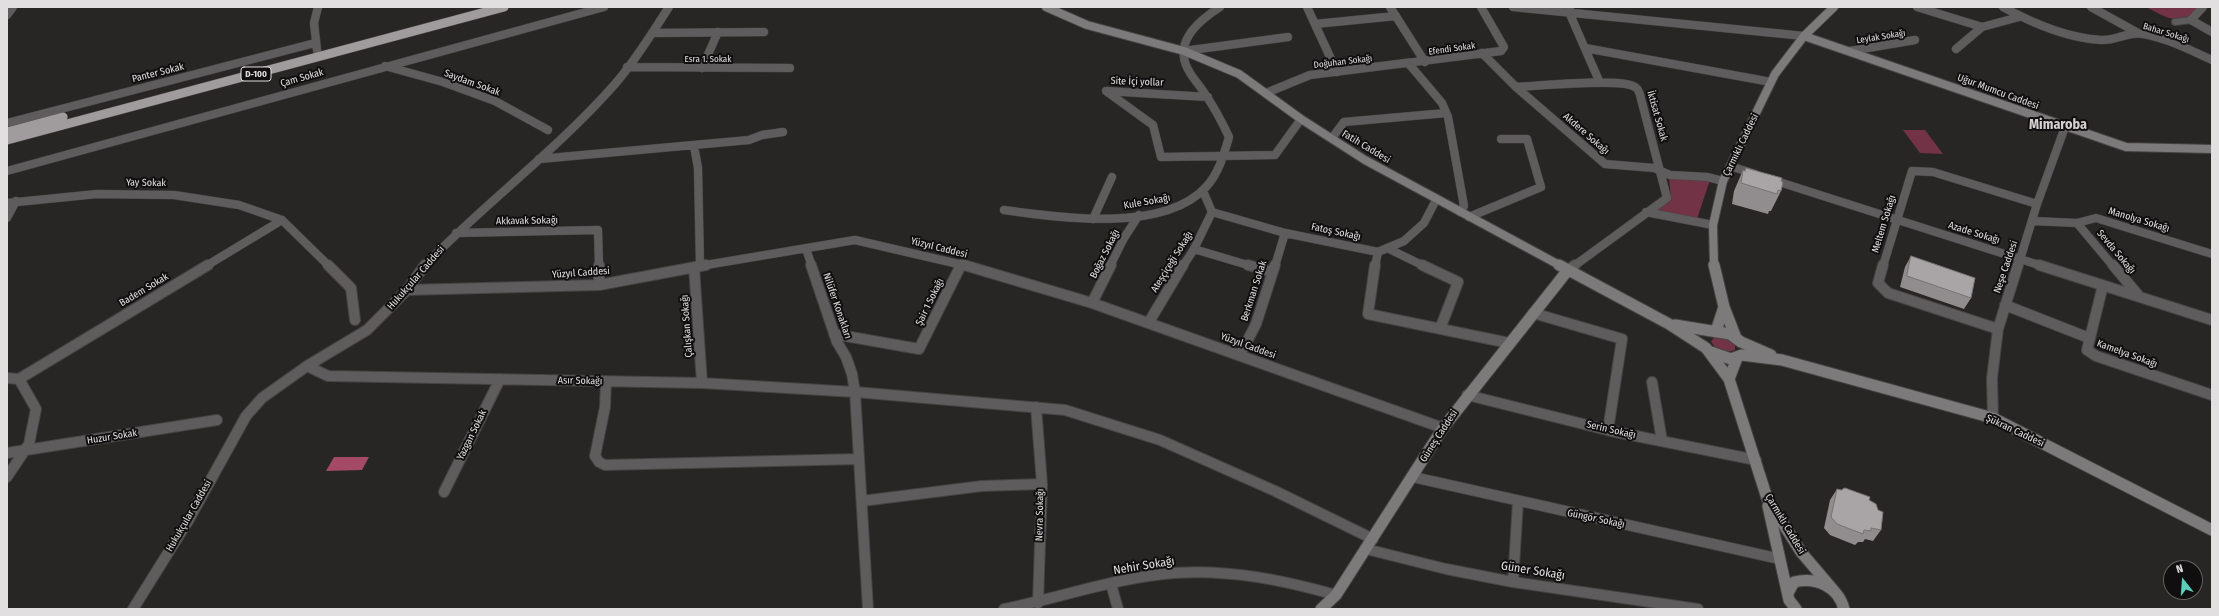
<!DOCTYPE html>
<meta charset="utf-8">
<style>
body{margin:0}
#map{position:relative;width:2219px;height:616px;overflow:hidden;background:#282525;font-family:"Fira Sans Condensed",sans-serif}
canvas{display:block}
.frame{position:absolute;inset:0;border:8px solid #e2dfe0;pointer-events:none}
.north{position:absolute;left:2163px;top:560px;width:40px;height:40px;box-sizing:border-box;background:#100e0f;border:1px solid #646263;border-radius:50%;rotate:343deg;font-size:11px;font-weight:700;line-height:16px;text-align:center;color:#e2dfe0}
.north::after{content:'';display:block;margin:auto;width:14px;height:18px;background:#5bcebc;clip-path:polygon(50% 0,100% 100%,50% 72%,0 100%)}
</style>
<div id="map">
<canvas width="2219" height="616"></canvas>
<div class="frame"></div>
<div class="north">N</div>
</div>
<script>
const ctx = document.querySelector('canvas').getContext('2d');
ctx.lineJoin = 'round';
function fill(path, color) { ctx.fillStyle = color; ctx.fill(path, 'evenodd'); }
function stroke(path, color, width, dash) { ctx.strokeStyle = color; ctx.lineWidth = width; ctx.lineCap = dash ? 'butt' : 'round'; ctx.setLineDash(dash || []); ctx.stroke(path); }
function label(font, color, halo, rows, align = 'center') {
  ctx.font = font + ' "Fira Sans Condensed",sans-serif'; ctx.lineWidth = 4; ctx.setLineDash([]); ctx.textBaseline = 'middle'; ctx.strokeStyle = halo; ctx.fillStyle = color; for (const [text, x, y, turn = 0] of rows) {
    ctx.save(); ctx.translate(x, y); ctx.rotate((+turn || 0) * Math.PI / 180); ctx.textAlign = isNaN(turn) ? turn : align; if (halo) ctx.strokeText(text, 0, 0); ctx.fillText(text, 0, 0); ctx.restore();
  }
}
const green = new Path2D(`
 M2146,7H2202C2182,28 2169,19 2146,7Z
 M1903,130H1925L1943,154L1920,153Z
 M1669,178L1710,180L1697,219L1656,210L1671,199Z
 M1715,337C1724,336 1729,338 1735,345V350C1725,354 1716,351 1711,341Z`);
const water = new Path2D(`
 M334,457H369L362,470L326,471Z`);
const pedestrian = new Path2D(`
 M2175,22L2191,20`);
const minorFar1 = new Path2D(`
 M1307,7L1337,72
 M1390,7L1425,62
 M1513,7L1804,36
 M1570,7L1569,12L1600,83
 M1917,7L1982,27L2019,17
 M2003,7C2032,23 2068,38 2101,40C2116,41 2129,31 2143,34C2167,38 2190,50 2212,60
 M2091,7L2138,33
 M2203,7L2191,20L2212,32
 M7,15L13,7
 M1315,24L1396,16
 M652,33L764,32
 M1585,48L1771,82
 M1956,49L1982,27
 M317,50L314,23L318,7
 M1184,51L1288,37
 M1850,51L1915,40
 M1482,53L1516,87L1605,164L1654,168L1670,175L1707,177L1723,181
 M1409,64L1442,103L1448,117L1464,206L1460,212
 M385,66L443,82L495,101L548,130
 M627,67L790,68
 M702,68L718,32
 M1516,87C1538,86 1617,78 1633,86C1638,88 1638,90 1640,95L1667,198L1574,266
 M1266,93L1310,75L1501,51L1504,47L1481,7
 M1208,97L1106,91L1153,125L1161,157L1275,155L1301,119
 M7,123L315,43
 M1332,138L1344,122L1446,113
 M694,146L698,168L700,266
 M539,159L749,140L762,135L783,132
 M1730,166L1755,174
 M7,171L604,7
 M1773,180L2042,266
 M1203,191L1212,212
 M7,203L97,194L174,195L239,205L282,220L329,266
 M1004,210C1059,218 1164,233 1206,187C1219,173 1224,154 1229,137C1222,122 1214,107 1205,94C1199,84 1190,76 1186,65C1176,39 1200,20 1220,7
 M1212,212L1285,233L1378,252L1404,241L1424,223L1436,200
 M1646,212L1713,225
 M1469,217L1541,187L1527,139H1501
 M7,218L16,201
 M1093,219L1112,177
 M2033,221L2077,223L2096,218L2212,254
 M2077,223L2113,266
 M456,233L598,230L599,266
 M1387,248L1424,266
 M806,249L812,266
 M1194,249L1251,266
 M206,266L282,220
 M424,266C485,203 557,150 615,84C636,60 652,33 669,7
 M700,266L855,240L967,266
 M960,266L961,264
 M1110,266L1124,238L1139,215
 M1183,266L1194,249L1212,212
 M1275,266L1285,233
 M1375,266L1378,252
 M1883,266L1912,171L1933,172L2037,204
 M2018,266L2037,204L2065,127`);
const minor = new Path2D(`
 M328,265L351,288L355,320
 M599,265V285
 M811,265L837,342L846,357L852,374L855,392L868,609
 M964,265L1092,303L1443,428
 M1248,265L1272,272
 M1375,265L1368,314L1509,343
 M1422,265L1458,282L1440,329
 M1883,265L1878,283L1888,293L1998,329
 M2039,265L2212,320
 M2113,265L2139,296
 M694,267L702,383
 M1568,270L1575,265
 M2103,285L2087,350L2096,356L2212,395
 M407,290L599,285L706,265
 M1092,303L1111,265
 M2005,305L2089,338
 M1533,313L1622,339L1608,430
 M1149,322L1183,265
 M834,334L919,349L961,265
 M1240,355L1256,324L1275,265
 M307,366L328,376L702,383L855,392L1065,410L1160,440L1275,491L1373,539
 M7,378L19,379L36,409L29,444L7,477
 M19,379L208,265
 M606,381L605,407L595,456L599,462L605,465L859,459
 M1652,382L1662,441
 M1467,395L1611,431L1756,460
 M1036,407L1042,484
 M1993,418L1992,378L1998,329L2018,265
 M7,453L217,420
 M1413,477L1780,559
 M444,492L500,379
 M862,501L982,486L1042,484L1038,603
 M1366,549L1446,569L1513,582L1698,609
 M1513,582L1518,501
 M1111,584L1118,609
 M133,609L188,521L246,416L262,398L307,366L367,330L407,290L425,265
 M1004,609C1059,598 1119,577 1174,573C1229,569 1283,580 1336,595`);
const secondaryFar1 = new Path2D(`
 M1046,7L1087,25L1184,51L1239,74L1301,119L1365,160L1561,266
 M1804,36L2126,147L2212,149
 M1714,266L1713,225L1723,181L1775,74L1804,36L1834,7`);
const secondary = new Path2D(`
 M1559,265L1669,324L1706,348L1729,379L1767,498L1801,552L1835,592
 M1714,265L1724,307L1736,338
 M1675,325L1730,334L1741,342L1771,355
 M1716,331L1724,307
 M1711,352L1731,359L1742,355L1782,360L1993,418L2212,530
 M1729,379L1737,358
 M1768,506L1789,600L1796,609
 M1788,593L1794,582C1816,577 1838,586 1844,609
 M1321,609L1336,595L1443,428L1568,270`);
const trunk = new Path2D(`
 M7,132L63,117
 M7,140L504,7`);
const wall = new Path2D(`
 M1743,170L1781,181V191L1771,211H1769L1768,214L1732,204L1734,191Z
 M1911,256L1971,298L1964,309L1900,287L1905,267Z
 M1837,489L1869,500L1881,530L1873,541L1865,539L1863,542H1858L1855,545L1830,535L1824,528L1830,500Z`);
const building = new Path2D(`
 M1746,168L1782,178L1781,181L1783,182L1781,191L1778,190L1777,194L1741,183L1743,170L1745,171Z
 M1911,256L1975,278L1971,298L1907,276Z
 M1845,488L1870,497L1869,500L1876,504L1878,510L1883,512L1881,530L1871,528V531L1864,530L1863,534L1837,524L1831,517L1837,489L1841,490Z`);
const farStreetnames = [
 ["Bahar Sokağı",2166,33,17],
 ["Leylak Sokağı",1881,37,-9],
 ["Efendi Sokak",1452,49,-8],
 ["Esra 1. Sokak",708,59],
 ["Doğuhan Sokağı",1343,62,-7]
];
const shields = [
 [256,74,30]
];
const shieldNames = [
 ["D-100",256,74]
];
const streetNames = [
 ["Panter Sokak",158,73,-14],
 ["Çam Sokak",302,78,-16],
 ["Site İçi yollar",1137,82,2],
 ["Saydam Sokak",472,83,20],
 ["Uğur Mumcu Caddesi",1998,92,20],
 ["İktisat Sokak",1657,116,74],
 ["Akdere Sokağı",1586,134,41],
 ["Çarmıklı Caddesi",1741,145,-64],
 ["Fatih Caddesi",1366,147,31],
 ["Yay Sokak",146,183,1],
 ["Kule Sokağı",1147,202,-10],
 ["Manolya Sokağı",2139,220,17],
 ["Akkavak Sokağı",527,221,-1],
 ["Meltem Sokağı",1884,224,-73],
 ["Fatoş Sokağı",1336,232,12],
 ["Azade Sokağı",1974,233,17],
 ["Yüzyıl Caddesi",939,248,14],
 ["Sevda Sokağı",2116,252,50],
 ["Boğaz Sokağı",1105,254,-63],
 ["Ateşçiçeği Sokağı",1172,262,-58],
 ["Neşe Caddesi",2006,267,-71],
 ["Yüzyıl Caddesi",581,273,-4],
 ["Hukukçular Caddesi",416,278,-49],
 ["Badem Sokak",144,290,-31],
 ["Berkman Sokak",1254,291,-72],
 ["Şair 1 Sokağı",930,302,-64],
 ["Nilüfer Konakları",837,306,71],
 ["Çalışkan Sokağı",687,326,-94],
 ["Yüzyıl Caddesi",1248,346,20],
 ["Kamelya Sokağı",2127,354,20],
 ["Asır Sokağı",580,381,1],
 ["Serin Sokağı",1611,430,13],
 ["Şükran Caddesi",2015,431,25],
 ["Yazgan Sokak",472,435,-64],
 ["Güneş Caddesi",1439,436,-57],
 ["Huzur Sokak",112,437,-9],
 ["Nevra Sokağı",1040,515,-89],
 ["Hukukçular Caddesi",189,516,-60],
 ["Güngör Sokağı",1596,519,12],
 ["Çarmıklı Caddesi",1785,524,59]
];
const nearStreetnames = [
 ["Nehir Sokağı",1144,566,-9],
 ["Güner Sokağı",1533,571,9]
];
const districtNames = [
 ["Mimaroba",2058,125]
];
fill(green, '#723347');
fill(water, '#a44a67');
stroke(pedestrian, '#464343', 8);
stroke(minorFar1, '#464343', 9);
stroke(minor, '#464343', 12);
stroke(secondaryFar1, '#464343', 10);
stroke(secondary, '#464343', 13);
stroke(trunk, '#464343', 10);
stroke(pedestrian, '#5e5c5c', 6);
stroke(minorFar1, '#5e5c5c', 8);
stroke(minor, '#5e5c5c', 10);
stroke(secondaryFar1, '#7d7a7b', 8);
stroke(secondary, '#7d7a7b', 11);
stroke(trunk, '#a09c9d', 9);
fill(wall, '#918d8e');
fill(building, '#a9a4a5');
stroke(building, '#767374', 1);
label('9px', '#e2dfe0', '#100e0f', farStreetnames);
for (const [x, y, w] of shields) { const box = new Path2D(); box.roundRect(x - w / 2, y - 7, w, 14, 3); ctx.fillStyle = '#100e0f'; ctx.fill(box); stroke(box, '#e2dfe0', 1); }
label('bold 9px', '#e2dfe0', null, shieldNames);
label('10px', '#e2dfe0', '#100e0f', streetNames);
label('12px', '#e2dfe0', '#100e0f', nearStreetnames);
label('bold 14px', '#d4cfd0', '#100e0f', districtNames);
</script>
